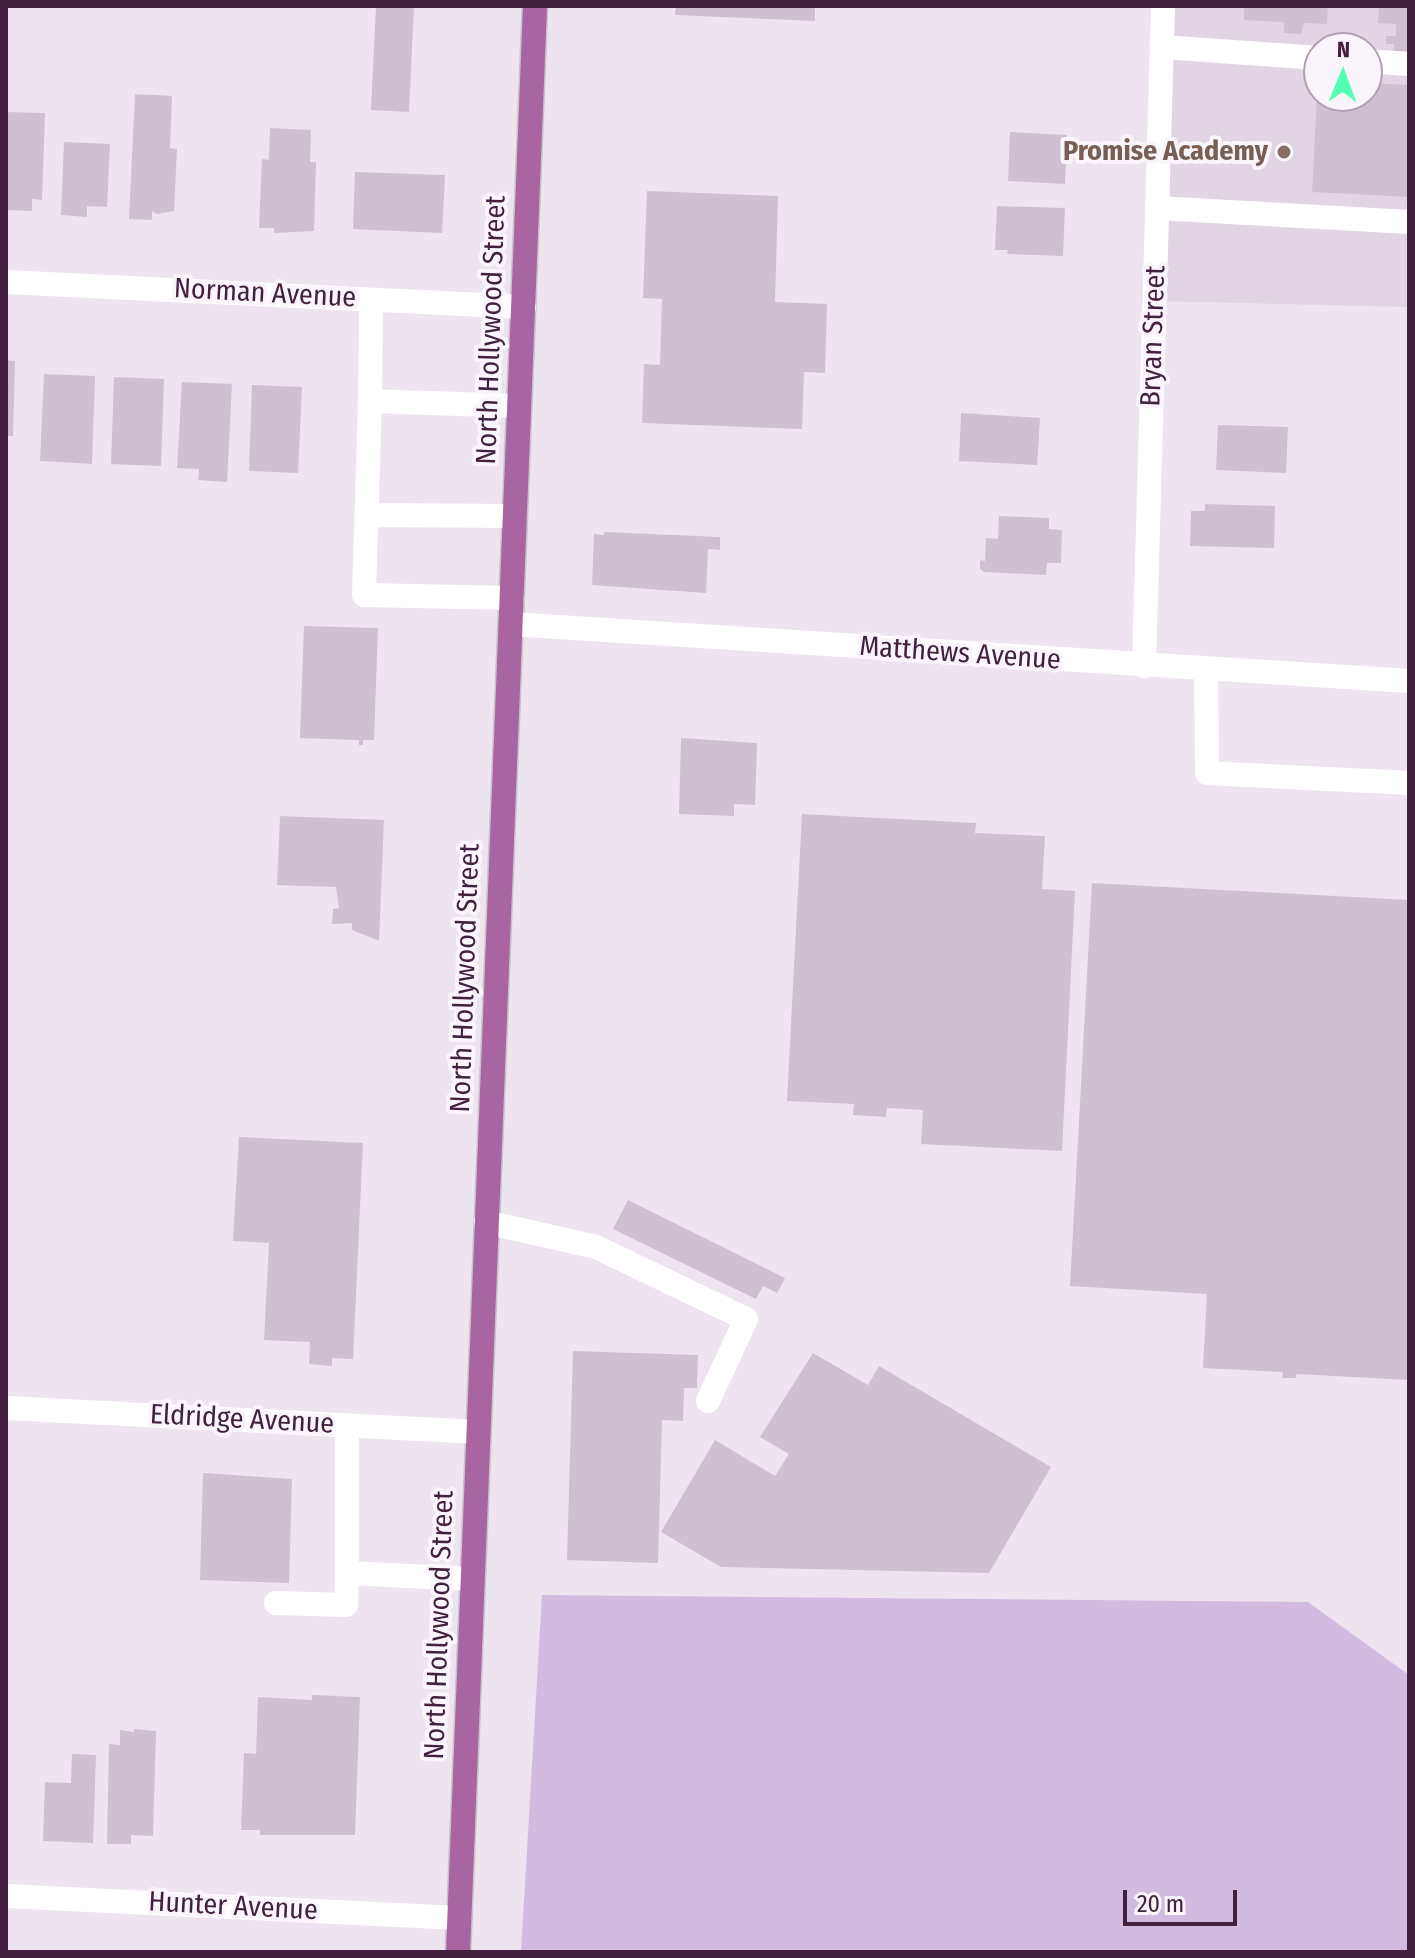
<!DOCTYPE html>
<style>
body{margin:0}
#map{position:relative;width:1415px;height:1958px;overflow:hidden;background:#ede4ef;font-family:"Fira Sans Condensed",sans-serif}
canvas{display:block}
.frame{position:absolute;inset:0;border:8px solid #422140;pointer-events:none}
.north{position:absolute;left:1303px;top:32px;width:80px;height:80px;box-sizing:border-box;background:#faf5fa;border:2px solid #b0a0b0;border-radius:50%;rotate:1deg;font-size:22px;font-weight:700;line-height:32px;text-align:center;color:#422140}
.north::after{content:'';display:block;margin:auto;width:28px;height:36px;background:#53feb7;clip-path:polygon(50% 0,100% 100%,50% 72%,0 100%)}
.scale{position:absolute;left:1123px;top:1890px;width:114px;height:36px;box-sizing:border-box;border:4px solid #422140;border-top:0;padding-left:10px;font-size:24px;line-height:28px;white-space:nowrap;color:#422140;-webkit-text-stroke:6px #faf5fa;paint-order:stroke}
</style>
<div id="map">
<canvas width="1415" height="1958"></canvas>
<div class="frame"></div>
<div class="north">N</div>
<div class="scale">20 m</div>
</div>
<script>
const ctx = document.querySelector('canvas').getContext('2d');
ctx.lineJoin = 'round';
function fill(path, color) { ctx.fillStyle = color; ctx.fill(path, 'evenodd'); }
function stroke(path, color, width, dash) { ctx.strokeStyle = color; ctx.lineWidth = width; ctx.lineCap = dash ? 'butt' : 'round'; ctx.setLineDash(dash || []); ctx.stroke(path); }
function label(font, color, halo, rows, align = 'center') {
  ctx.font = font + ' "Fira Sans Condensed",sans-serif'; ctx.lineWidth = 8; ctx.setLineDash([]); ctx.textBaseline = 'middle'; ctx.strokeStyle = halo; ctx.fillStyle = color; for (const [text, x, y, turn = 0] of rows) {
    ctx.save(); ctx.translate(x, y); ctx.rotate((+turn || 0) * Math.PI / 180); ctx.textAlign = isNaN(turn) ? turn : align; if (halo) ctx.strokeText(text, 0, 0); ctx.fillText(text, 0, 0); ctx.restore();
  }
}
const built = new Path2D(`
 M1163,6H1409V307L1155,301ZM1319,48H1367V96H1319Z`);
const green = new Path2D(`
 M542,1595L1308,1602L1409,1675V1952H521Z`);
const building = new Path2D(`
 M376,6H414L409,112L371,110Z
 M676,6H815V21L675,15Z
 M1244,6H1328L1327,24L1304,23L1301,34L1284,33V22L1244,20Z
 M1379,6H1409V51H1394V44H1386V36H1396V24L1378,23Z
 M1367,83L1409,85V197L1312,192L1317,96H1367Z
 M135,94L172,96L170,148L177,149L174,211L157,214L152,211V220L129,219Z
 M6,112L45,113L42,200L32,199V211L6,210Z
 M270,128L311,130L310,162H316L314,231L274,233V228H259L262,159L269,160Z
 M1010,132L1067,135L1065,184L1008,181Z
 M64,142L110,144L107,207L87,206V217L61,215Z
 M355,172L445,175L442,233L353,229Z
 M647,191L778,196L775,302L827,304L825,373L804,372L802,429L642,423L644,364L660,365L662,299L643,298Z
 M997,206L1065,208L1063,256L1007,254L1008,250H995Z
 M6,360L15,361L13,436H6Z
 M44,374L95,376L92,464L40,461Z
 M114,377L164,379L161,466L111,464Z
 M182,382L232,384L227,482L198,480L199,469L177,468Z
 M252,385L302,387L298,473L249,471Z
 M961,413L1040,418L1037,465L959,461Z
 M1218,425L1288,427L1286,473L1216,470Z
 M1205,504L1275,506L1274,548L1190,546L1191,511H1205Z
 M999,516L1049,518V529L1062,530L1061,563H1047L1046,575L984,572L980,569V560L985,561L986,538L998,539Z
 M604,532L720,537V550L708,549L706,593L592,585L594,534L604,535Z
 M304,626L378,628L374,740H363V745H359V740L300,738Z
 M681,738L757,743L755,805L734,804V816L679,814Z
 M802,814L976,823L975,833L1045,836L1042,889L1075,891L1062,1151L921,1144L923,1110L887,1108L886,1117L853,1115L854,1104L787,1101Z
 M280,816L384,820L379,941L352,930V923L332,924L333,909L339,908L336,887L277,885Z
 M1092,883L1409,900V1380L1296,1374V1378H1282L1283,1372L1203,1368L1207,1294L1070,1286Z
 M239,1137L363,1143L353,1359L332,1358V1366L309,1364L310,1342L264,1340L269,1243L233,1241Z
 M628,1200L785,1278L777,1293L763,1286L756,1299L613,1229Z
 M573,1351L698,1355L697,1388H684L683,1421L662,1420L658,1563L567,1560Z
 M813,1353L868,1385L879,1366L1051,1467L989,1573L721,1567L661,1532L715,1440L775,1476L789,1454L760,1437Z
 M203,1473L292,1479L289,1583L200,1580Z
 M312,1695L360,1697L355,1835H260V1830H241L244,1753L256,1754L258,1697L312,1700Z
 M134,1729L156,1731L153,1836L131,1835V1844H107L109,1744L120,1745V1730L134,1732Z
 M72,1754L96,1755L93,1843L43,1841L45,1782L71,1783Z`);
const minor = new Path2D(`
 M1162,47L1319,58
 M1367,61L1409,64
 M1157,208L1409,222
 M6,282L524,307
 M370,401L371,300
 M366,515L515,516
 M512,598L364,595L370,401L519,406
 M511,624L1409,681
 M1144,666L1163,6
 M1206,670L1207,773L1409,783
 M486,1222L596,1247L746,1319L708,1401
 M6,1408L478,1432
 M347,1426V1573
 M276,1603L346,1605L347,1573L471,1579
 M6,1896L459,1918`);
const major = new Path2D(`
 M458,1952L535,6`);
const markers = [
 [1284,152,8,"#8d6e63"]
];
const educationNames = [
 ["Promise Academy",1268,152]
];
const streetNames = [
 ["Norman Avenue",265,294,3],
 ["North Hollywood Street",492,330,-88],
 ["Bryan Street",1154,336,-88],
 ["Matthews Avenue",960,654,4],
 ["North Hollywood Street",466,978,-88],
 ["Eldridge Avenue",242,1420,3],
 ["North Hollywood Street",440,1625,-88],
 ["Hunter Avenue",233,1907,3]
];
fill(built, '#e1d5e3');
fill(green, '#d2bbe1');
fill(building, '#cec0d0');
stroke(major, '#cac1ca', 27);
stroke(minor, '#fff', 24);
stroke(major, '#a865a2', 24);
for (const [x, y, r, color] of markers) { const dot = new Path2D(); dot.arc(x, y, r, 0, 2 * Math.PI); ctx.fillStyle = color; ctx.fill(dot); stroke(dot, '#faf5fa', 3); }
label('bold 28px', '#785e54', '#faf5fa', educationNames, 'right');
label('28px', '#422140', '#faf5fa', streetNames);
</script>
